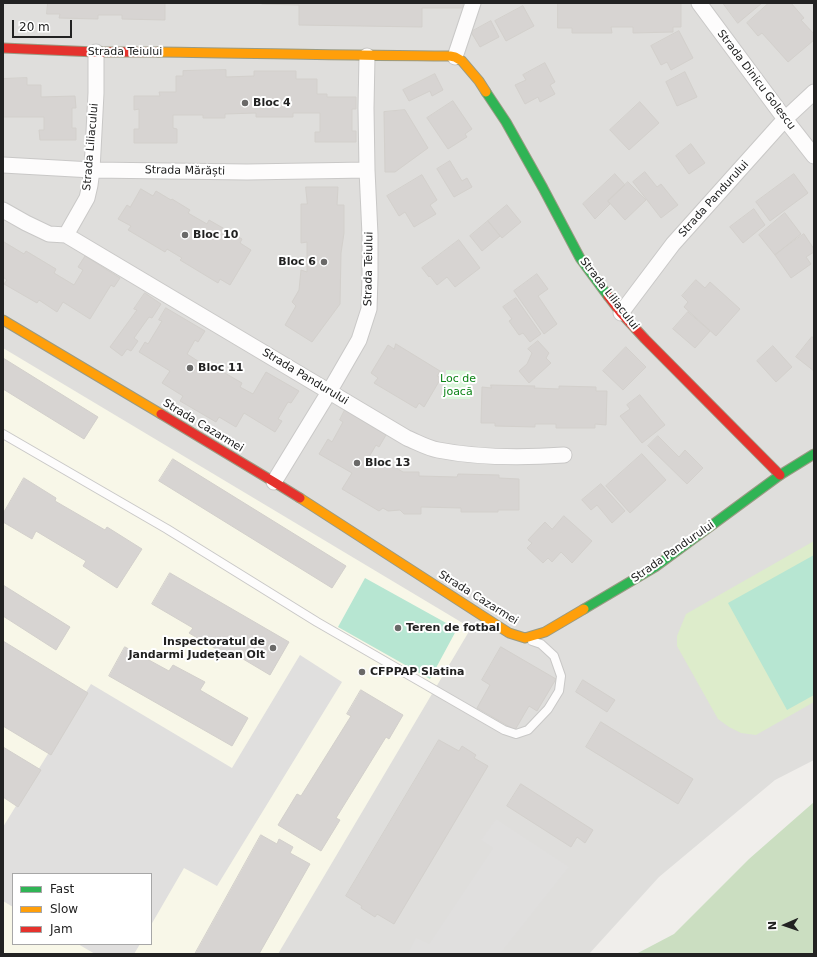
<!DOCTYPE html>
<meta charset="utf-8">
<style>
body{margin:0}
#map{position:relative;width:817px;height:957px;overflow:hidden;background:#f0eeeb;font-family:"DejaVu Sans",sans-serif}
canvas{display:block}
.frame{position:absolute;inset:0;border:4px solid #222;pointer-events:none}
.legend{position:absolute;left:12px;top:873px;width:140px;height:72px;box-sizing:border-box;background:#fff;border:1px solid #a7a7a7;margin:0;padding:5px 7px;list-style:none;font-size:12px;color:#222}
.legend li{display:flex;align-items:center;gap:8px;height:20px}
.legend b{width:20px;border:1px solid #a7a7a7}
.north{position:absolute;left:765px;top:905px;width:40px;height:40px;-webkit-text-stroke:3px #fff;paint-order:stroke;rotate:268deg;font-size:11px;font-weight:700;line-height:16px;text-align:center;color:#222}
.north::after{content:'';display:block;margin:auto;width:14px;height:18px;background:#222;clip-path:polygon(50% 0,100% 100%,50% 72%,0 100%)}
.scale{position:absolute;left:12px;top:20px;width:60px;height:18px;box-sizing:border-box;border:2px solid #222;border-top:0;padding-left:5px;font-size:12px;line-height:14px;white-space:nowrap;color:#222;-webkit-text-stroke:3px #fff;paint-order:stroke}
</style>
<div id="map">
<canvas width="817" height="957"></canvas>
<div class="frame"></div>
<ul class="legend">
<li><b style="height:5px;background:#30b455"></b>Fast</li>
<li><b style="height:5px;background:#ff9f0a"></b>Slow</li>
<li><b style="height:5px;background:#e5322d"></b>Jam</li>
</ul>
<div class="north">N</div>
<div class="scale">20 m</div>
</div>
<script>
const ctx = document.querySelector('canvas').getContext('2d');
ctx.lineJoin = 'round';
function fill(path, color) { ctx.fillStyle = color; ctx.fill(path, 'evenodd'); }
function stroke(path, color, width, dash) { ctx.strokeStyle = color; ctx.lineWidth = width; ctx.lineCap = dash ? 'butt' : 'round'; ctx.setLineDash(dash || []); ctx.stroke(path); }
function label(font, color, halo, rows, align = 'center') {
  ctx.font = font + ' "DejaVu Sans",sans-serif'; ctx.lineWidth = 4; ctx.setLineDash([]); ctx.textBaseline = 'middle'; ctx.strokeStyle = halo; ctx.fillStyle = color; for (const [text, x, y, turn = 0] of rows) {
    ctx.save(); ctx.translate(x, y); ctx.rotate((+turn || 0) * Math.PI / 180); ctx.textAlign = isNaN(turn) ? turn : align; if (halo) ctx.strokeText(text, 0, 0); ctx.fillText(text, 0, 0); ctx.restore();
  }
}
const residential = new Path2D(`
 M3,3H814V760L775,780L659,877L589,954H3ZM13,874H151V944H13Z`);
const education = new Path2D(`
 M3,348L471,628L278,954H3ZM13,874H151V944H13Z`);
const grass = new Path2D(`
 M814,541V702L756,735L741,733L729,727L718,719L677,646V636L686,614Z`);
const forest = new Path2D(`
 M814,802V954H636L674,934L749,859Z`);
const park = new Path2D(`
 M446,370L471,371L470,399H446Z`);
const pitch = new Path2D(`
 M814,555V695L787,710L728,603Z
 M365,578L457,629L430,679L338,627Z`);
const parking = new Path2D(`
 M300,655L342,682L217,886L184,868L151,925V874H13V907L3,901V827L91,684L232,768Z
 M496,819L569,867L500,954H408L416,938L429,944L493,848L481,840Z
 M78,944H140L134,954H95Z`);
const building = new Path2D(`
 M48,3H165V20L122,19V15H98V19L59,18L60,14H47Z
 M262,3H463V8H422V27L299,25V5L262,4Z
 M558,3H681V27H673V32L633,33V27H611L612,33H572V28H558Z
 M723,3H762L738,23Z
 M769,3H791L804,18L801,20L814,34V40L788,62L762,33L758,36L747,23Z
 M523,6L534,26L506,41L495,21Z
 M491,21L499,37L480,47L471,32Z
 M679,31L693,58L671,70L667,62L661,65L651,46Z
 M545,63L555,82L550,85L555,94L540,102L538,97L525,104L515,85L526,80L523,75Z
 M226,70V77L254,76V71H296V79H317V94H327V97H356V109H352V131H356V142H315V132H320V113H293V117H256V113L225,114V118H203V115H173V128L177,129V143H134V129H139V109L134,110V96H160L159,92H176V76H183V71Z
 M685,72L697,97L677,106L666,82Z
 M435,74L443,90L432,96L430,91L409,101L403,90Z
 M27,78V85H41V97L75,96L76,108H72V128H76V140H40L39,130H44V117H3V79Z
 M453,101L472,129L465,134L467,137L448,149L427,118Z
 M640,102L659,123L629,150L610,130Z
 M405,110L428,148L395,172H385L384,112Z
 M691,144L705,163L689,174L676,156Z
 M450,161L462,181L467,178L472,187L454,197L437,169Z
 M645,172L657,187L661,184L678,205L661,218L633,182Z
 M615,174L625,185L608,201L610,204L595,219L583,204Z
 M794,174L808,193L770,221L756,202Z
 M422,175L437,200L430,205L436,214L414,227L405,212L399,216L387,196Z
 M628,182L646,200L625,220L608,201Z
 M306,187H338L337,205H344V233L341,253L340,304L312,342L285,325L296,306L292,302L299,290L301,270L307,272V242L301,243V204H307Z
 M141,189L153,196L156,191L171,200L172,199L190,210L188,213L207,224L209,220L242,239L240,243L251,250L230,285L220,279L218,283L180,260L182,258L167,249L165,252L128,230L131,226L118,219L127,205L130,207Z
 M507,205L521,222L502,238L488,221Z
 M754,209L765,225L743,243L730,227Z
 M785,213L801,234L775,255L759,235Z
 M488,221L500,236L482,251L470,236Z
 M804,234L814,249V252L806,257L811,264L791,278L775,255Z
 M459,240L480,268L455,287L447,277L437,285L430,276L429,277L422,268Z
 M4,242L24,254L26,251L56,269L54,273L74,285L83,270L78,267L85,256L120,278L114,287L111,285L90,319L63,302L57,312L39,300L37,303L4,284L7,280L3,277V244Z
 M537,274L548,289L538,296L557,324L544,334L514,291Z
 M696,280L705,288L710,282L740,309L716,336L684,307L688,302L682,296Z
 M145,293L161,304L152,318L149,317L134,338L138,341L131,351L127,349L122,356L110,347L137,310L134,309Z
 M516,298L541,334L530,342L523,333L519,335L509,321L512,319L503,307Z
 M166,308L205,331L198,342L195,340L187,354L204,365L206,362L242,383L240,387L253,394L266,372L299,391L291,403L288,402L278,419L282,421L275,432L244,413L236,427L219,417L216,422L180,401L183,396L162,383L170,371L139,352L145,342L148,344L162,321L159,320Z
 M688,312L710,331L695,348L673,329Z
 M812,337L814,338V371L796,357Z
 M538,341L549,353L546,358L551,363L529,383L519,371L527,364L532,353L528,349Z
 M396,344L440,371L437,376L441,378L424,407L419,403L416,408L374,383L378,378L371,373L388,345L394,349Z
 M773,346L792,367L776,382L757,361Z
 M626,347L646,367L623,390L603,371Z
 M3,358L98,417L84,439L3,389Z
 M491,385L535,386L534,388L559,389V386L596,387V391H607L606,425L595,424V428H556V424H535V427L495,426V423H481L482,387L491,388Z
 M640,395L665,425L642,443L620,416L630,409L627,405Z
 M345,410L386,435L379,447L376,445L369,457L383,465L385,461L403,472H419V476L457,477L458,474L499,475V478L519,479V510H498V512H461V508L421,507V514H404L400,510L388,511L383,508L379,511L342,489L352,473L319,454L328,439L332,442L343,422L340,420Z
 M658,436L679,457L685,450L703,468L687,484L648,446Z
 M642,454L666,480L630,513L606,486Z
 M173,459L346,566L332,588L159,481Z
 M24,478L56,498L55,501L105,530L107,527L142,549L117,588L83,566L86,561L36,531L32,539L3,522V514Z
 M601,484L625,511L612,523L597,505L591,510L582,500Z
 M564,516L592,541L572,563L561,552L552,562L548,558L543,563L527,548L532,543L528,540L545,522L552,529Z
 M170,573L289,642L270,675L228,650L225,654L189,633L193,628L152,604Z
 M3,585L70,627L56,650L3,616Z
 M3,641L88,693L51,755L3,726Z
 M125,647L169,671L173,665L205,682L200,690L248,718L232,746L109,676Z
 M501,647L556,679L537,711L529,706L515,730L477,708L490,685L482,680Z
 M583,680L615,700L607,712L576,692Z
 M361,690L403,715L389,739L386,737L336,818L340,820L321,851L278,825L297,794L301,796L351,716L347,714Z
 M601,722L693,779L678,804L586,747Z
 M439,740L459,751L462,746L476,755L474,758L488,766L394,924L377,914L375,917L361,908L362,906L346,896Z
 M3,747L41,770L18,807L3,797Z
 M521,784L593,830L585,843L577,837L571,847L507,806Z
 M261,835L277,844L279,839L293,847L290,853L310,864L259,954H195Z`);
const lane = new Path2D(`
 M3,434L167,529L317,622L504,730L516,734L528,730L548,709L559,691L561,676L554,656L541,644L532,641`);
const street = new Path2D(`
 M699,3L785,119L814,156
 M455,57L473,3
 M3,165L92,170L247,172L367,170
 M3,210L26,223L49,234L66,235L407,438C417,442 427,448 438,450C479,458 522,458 564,455
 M66,235L87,198L90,185L92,170L96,93V52
 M621,313L673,244L785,119L814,92
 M274,482L329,392L359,340L369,309L370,277V235L367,170L366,108L367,56`);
const fast = new Path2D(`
 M486,92L506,122L543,188L580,258L608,296
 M584,609L655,567L780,475L814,454`);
const slow = new Path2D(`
 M158,52C255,53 353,56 450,56L455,57L462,61L479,81L486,92
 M3,320L161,414
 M300,498L509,633L525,638L545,632L584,609`);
const jam = new Path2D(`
 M3,48L96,52H158
 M608,296L621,313L645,339L780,475
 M161,414L274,482L300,498`);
const markers = [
 [245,103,4,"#6a6968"],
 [185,235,4,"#6a6968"],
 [324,262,4,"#6a6968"],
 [190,368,4,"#6a6968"],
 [357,463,4,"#6a6968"],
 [398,628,4,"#6a6968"],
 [273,648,4,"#6a6968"],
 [362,672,4,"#6a6968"]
];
const streetNames = [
 ["Strada Teiului",125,52],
 ["Strada Dinicu Golescu",756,80,53],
 ["Strada Liliacului",91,147,-85],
 ["Strada Mărăști",185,171,1],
 ["Strada Pandurului",714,199,-48],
 ["Strada Teiului",369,269,-89],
 ["Strada Liliacului",609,294,52],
 ["Strada Pandurului",305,377,31],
 ["Strada Cazarmei",203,426,31],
 ["Strada Pandurului",673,552,-35],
 ["Strada Cazarmei",478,598,32]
];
const poiNames = [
 ["Bloc 4",253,103],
 ["Bloc 10",193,235],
 ["Bloc 6",316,262,"right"],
 ["Bloc 11",198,368],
 ["Bloc 13",365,463],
 ["Teren de fotbal",406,628],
 ["Inspectoratul de",265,642,"right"],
 ["Jandarmi Județean Olt",265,655,"right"],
 ["CFPPAP Slatina",370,672]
];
const parkNames = [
 ["Loc de",458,379],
 ["joacă",458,392]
];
fill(residential, '#dfdedc');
fill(education, '#f8f7e8');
fill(grass, '#ddeccb');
fill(forest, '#cbdec1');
fill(park, '#daf5da');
fill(pitch, '#b7e6d2');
fill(parking, '#e0dfde');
fill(building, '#d7d4d2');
stroke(building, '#d3d0cc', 1);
stroke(lane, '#c9c8c7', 10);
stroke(street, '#c9c8c7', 17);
stroke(fast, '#999a82', 11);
stroke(slow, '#999a82', 11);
stroke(jam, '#999a82', 11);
stroke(lane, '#fdfcfc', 8);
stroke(street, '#fdfcfc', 15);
stroke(fast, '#30b455', 9);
stroke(slow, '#ff9f0a', 9);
stroke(jam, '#e5322d', 9);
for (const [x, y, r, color] of markers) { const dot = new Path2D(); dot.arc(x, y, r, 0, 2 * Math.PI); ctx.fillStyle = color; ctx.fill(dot); stroke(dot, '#fff', 1.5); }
label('11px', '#222', '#fff', streetNames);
label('bold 11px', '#222', '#fff', poiNames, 'left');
label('11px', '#0c8416', '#fff', parkNames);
</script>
